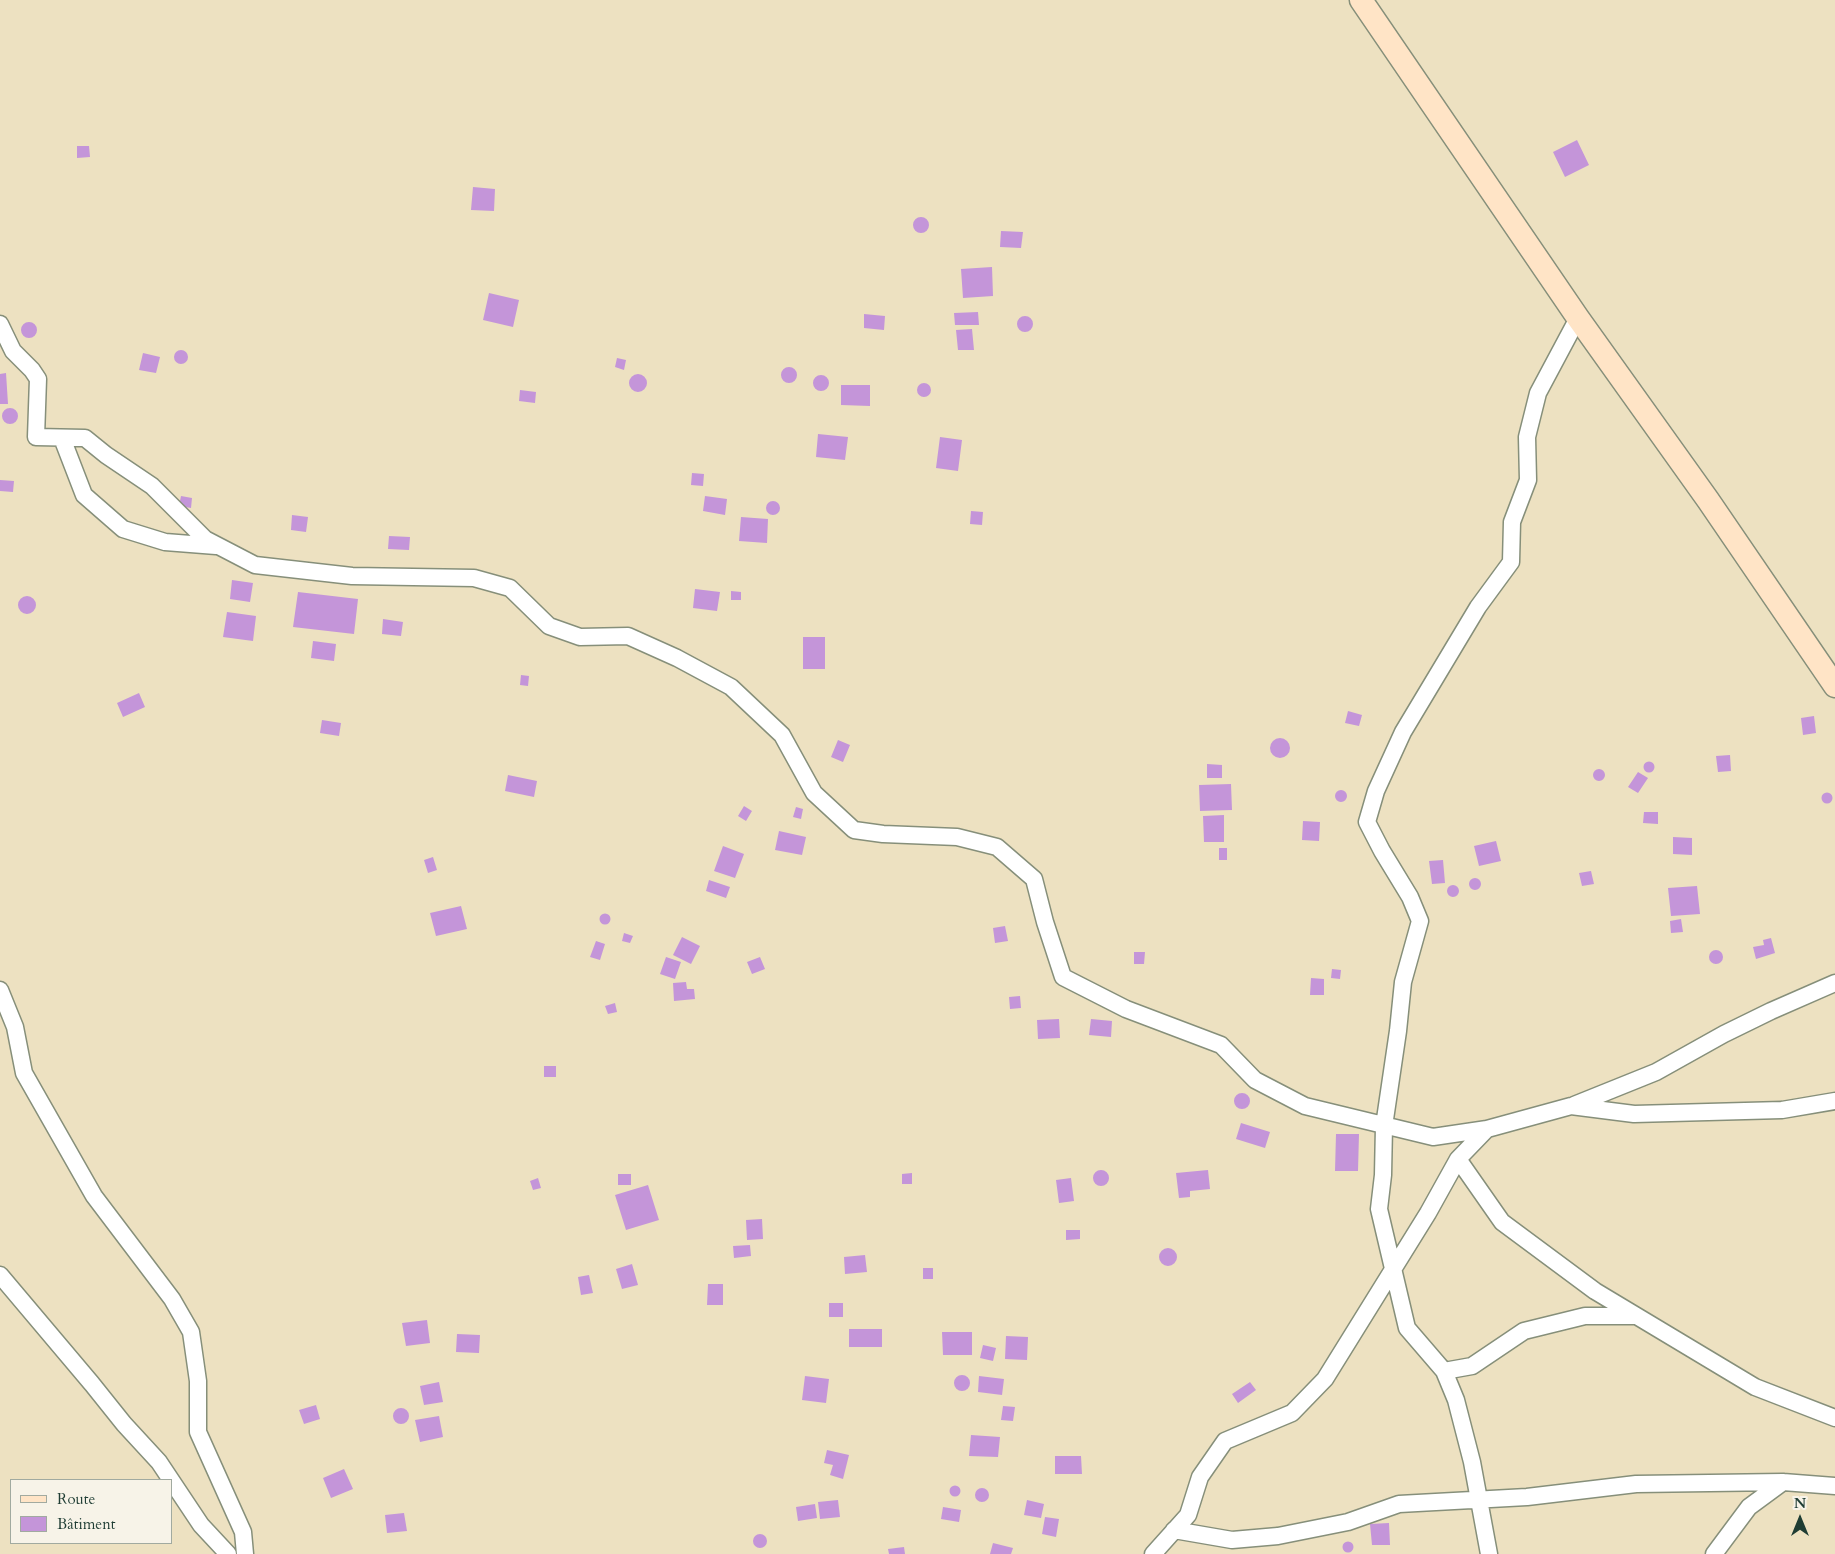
<!DOCTYPE html>
<meta charset="utf-8">
<style>
body{margin:0}
#map{position:relative;width:1835px;height:1554px;overflow:hidden;background:#ede1c1;font-family:Cardo,serif}
canvas{display:block}
.legend{position:absolute;left:10px;top:1479px;width:162px;height:65px;box-sizing:border-box;background:#f7f3e8;border:1px solid #a1aaa0;margin:0;padding:6px 9px;list-style:none;font-size:15px;color:#1f3d34}
.legend li{display:flex;align-items:center;gap:10px;height:25px}
.legend b{width:25px;border:1px solid #a1aaa0}
.north{position:absolute;left:1775px;top:1494px;width:50px;height:50px;-webkit-text-stroke:4px #f7f3e8;paint-order:stroke;rotate:0deg;font-size:14px;font-weight:700;line-height:20px;text-align:center;color:#1f3d34}
.north::after{content:'';display:block;margin:auto;width:18px;height:22px;background:#1f3d34;clip-path:polygon(50% 0,100% 100%,50% 72%,0 100%)}
</style>
<div id="map">
<canvas width="1835" height="1554"></canvas>
<ul class="legend">
<li><b style="height:6px;background:#ffe4c6"></b>Route</li>
<li><b style="height:14px;background:#c495d9"></b>Bâtiment</li>
</ul>
<div class="north">N</div>
</div>
<script>
const ctx = document.querySelector('canvas').getContext('2d');
ctx.lineJoin = 'round';
function fill(path, color) { ctx.fillStyle = color; ctx.fill(path, 'evenodd'); }
function stroke(path, color, width, dash) { ctx.strokeStyle = color; ctx.lineWidth = width; ctx.lineCap = dash ? 'butt' : 'round'; ctx.setLineDash(dash || []); ctx.stroke(path); }
const building = new Path2D(`
 M1577,140L1589,165L1565,177L1553,152Z
 M77,146H89L90,157L77,158Z
 M473,187L495,189L494,211L471,210Z
 M913 225a8 8 0 1 1 16 0a8 8 0 1 1-16 0Z
 M1001,231L1023,232L1021,248L1000,247Z
 M992,267L993,296L963,298L961,269Z
 M489,293L519,300L513,327L483,320Z
 M978,312L979,325H955L954,313Z
 M864,314L885,316L884,330L864,328Z
 M1017 324a8 8 0 1 1 16 0a8 8 0 1 1-16 0Z
 M21 330a8 8 0 1 1 16 0a8 8 0 1 1-16 0Z
 M972,329L974,350H958L956,330Z
 M174 357a7 7 0 1 1 14 0a7 7 0 1 1-14 0Z
 M143,353L160,357L156,373L139,370Z
 M617,358L626,360L624,370L615,367Z
 M781 375a8 8 0 1 1 16 0a8 8 0 1 1-16 0Z
 M6,373L8,404H0V374Z
 M629 383a9 9 0 1 1 18 0a9 9 0 1 1-18 0Z
 M813 383a8 8 0 1 1 16 0a8 8 0 1 1-16 0Z
 M917 390a7 7 0 1 1 14 0a7 7 0 1 1-14 0Z
 M841,385H870V406L841,405Z
 M520,390L536,392L535,403L519,401Z
 M2 416a8 8 0 1 1 16 0a8 8 0 1 1-16 0Z
 M818,434L848,437L845,460L816,457Z
 M940,437L962,440L958,471L936,468Z
 M692,473L704,474L703,486L691,485Z
 M0,480L14,481L13,492L0,491Z
 M181,496L192,498L191,508L179,506Z
 M705,496L727,499L725,515L703,511Z
 M766 508a7 7 0 1 1 14 0a7 7 0 1 1-14 0Z
 M971,511L983,512L982,525L970,524Z
 M292,515L308,517L306,532L291,530Z
 M741,517L768,519L767,543L739,541Z
 M389,536L410,537L409,550L388,549Z
 M232,580L253,583L250,602L230,599Z
 M695,589L720,592L717,611L693,608Z
 M731,591L741,592V600H731Z
 M298,592L358,599L354,634L293,627Z
 M18 605a9 9 0 1 1 18 0a9 9 0 1 1-18 0Z
 M227,612L256,616L253,641L223,637Z
 M383,619L403,622L401,636L382,634Z
 M803,637H825V669H803Z
 M313,641L336,644L334,661L311,658Z
 M521,675L529,676L528,686L520,685Z
 M139,693L145,707L123,717L117,703Z
 M1348,711L1362,715L1359,726L1345,723Z
 M1814,716L1816,733L1803,735L1801,718Z
 M322,720L341,723L339,736L320,733Z
 M1270 748a10 10 0 1 1 20 0a10 10 0 1 1-20 0Z
 M838,740L850,745L843,762L831,757Z
 M1730,755L1731,771L1718,772L1716,756Z
 M1643.5 767a5.5 5.5 0 1 1 11 0a5.5 5.5 0 1 1-11 0Z
 M1207,764L1222,765V778H1207Z
 M1593 775a6 6 0 1 1 12 0a6 6 0 1 1-12 0Z
 M1638,772L1648,778L1638,793L1628,787Z
 M508,775L537,781L534,797L505,791Z
 M1231,784L1232,810L1200,811L1199,785Z
 M1335 796a6 6 0 1 1 12 0a6 6 0 1 1-12 0Z
 M1821.5 798a5.5 5.5 0 1 1 11 0a5.5 5.5 0 1 1-11 0Z
 M744,806L752,811L746,821L738,816Z
 M796,807L803,809L801,819L793,817Z
 M1644,812H1658V824L1643,823Z
 M1224,815V842H1204L1203,816Z
 M1303,821L1320,822L1319,841L1302,840Z
 M779,831L806,837L802,855L775,850Z
 M1673,837L1692,838V855L1673,854Z
 M1496,841L1501,861L1479,866L1474,846Z
 M723,846L744,854L735,878L714,871Z
 M1219,848H1227V860H1219Z
 M433,857L437,870L428,873L424,860Z
 M1443,860L1445,883L1432,884L1429,861Z
 M1591,871L1594,884L1582,886L1579,873Z
 M1469 884a6 6 0 1 1 12 0a6 6 0 1 1-12 0Z
 M709,880L730,887L726,898L706,891Z
 M1447 891a6 6 0 1 1 12 0a6 6 0 1 1-12 0Z
 M1697,886L1700,914L1671,916L1668,888Z
 M461,906L467,929L436,936L430,913Z
 M599.5 919a5.5 5.5 0 1 1 11 0a5.5 5.5 0 1 1-11 0Z
 M1681,919L1683,932L1671,933L1670,921Z
 M1005,926L1008,941L995,943L993,928Z
 M624,933L633,936L630,943L622,941Z
 M682,937L700,946L691,964L673,955Z
 M1771,938L1775,953L1756,959L1753,947L1764,945L1763,940Z
 M596,941L605,944L600,960L590,957Z
 M1709 957a7 7 0 1 1 14 0a7 7 0 1 1-14 0Z
 M1134,952H1145L1144,964H1134Z
 M666,957L681,962L675,979L660,974Z
 M760,957L765,969L752,974L747,962Z
 M1332,969L1341,970L1340,979L1331,978Z
 M1311,978L1324,979V995H1310Z
 M686,982L687,989H694L695,999L674,1001L673,983Z
 M1020,996L1021,1008L1010,1009L1009,997Z
 M615,1003L617,1012L608,1014L605,1006Z
 M1059,1019L1060,1038L1038,1039L1037,1020Z
 M1091,1019L1112,1021L1111,1037L1089,1035Z
 M544,1066H556V1077H544Z
 M1234 1101a8 8 0 1 1 16 0a8 8 0 1 1-16 0Z
 M1241,1123L1270,1132L1265,1148L1236,1139Z
 M1336,1134H1359L1358,1171H1335Z
 M1093 1178a8 8 0 1 1 16 0a8 8 0 1 1-16 0Z
 M1208,1170L1210,1189L1190,1191V1197L1179,1198L1176,1173Z
 M912,1173V1184H902V1174Z
 M618,1174H631V1185H618Z
 M538,1178L541,1188L533,1190L530,1181Z
 M1071,1178L1074,1201L1059,1203L1056,1180Z
 M648,1185L659,1220L626,1230L615,1195Z
 M762,1219L763,1239L747,1240L746,1220Z
 M1066,1230H1080V1239L1066,1240Z
 M750,1245L751,1256L734,1258L733,1246Z
 M1159 1257a9 9 0 1 1 18 0a9 9 0 1 1-18 0Z
 M865,1255L867,1272L845,1274L844,1257Z
 M632,1264L638,1285L622,1289L616,1269Z
 M923,1268H933V1279H923Z
 M589,1275L593,1293L581,1295L578,1277Z
 M708,1284H723V1305H707Z
 M829,1303H843V1317H829Z
 M427,1320L430,1343L406,1346L402,1323Z
 M849,1329H882V1347H849Z
 M942,1332H972V1355H943Z
 M457,1334L480,1335L479,1353L456,1352Z
 M1006,1336L1028,1337L1027,1360L1005,1359Z
 M983,1345L996,1348L993,1361L980,1358Z
 M954 1383a8 8 0 1 1 16 0a8 8 0 1 1-16 0Z
 M805,1376L829,1379L826,1403L802,1400Z
 M979,1376L1004,1379L1002,1395L978,1392Z
 M439,1382L443,1402L424,1405L420,1386Z
 M1250,1382L1256,1390L1238,1403L1232,1394Z
 M316,1405L320,1419L304,1424L299,1410Z
 M1003,1406L1015,1407L1013,1421L1001,1420Z
 M393 1416a8 8 0 1 1 16 0a8 8 0 1 1-16 0Z
 M439,1416L443,1437L420,1442L415,1420Z
 M971,1435L1000,1437L998,1457L969,1456Z
 M827,1450L849,1455L843,1479L830,1475L833,1465L824,1463Z
 M1055,1456H1081L1082,1474H1055Z
 M344,1469L353,1489L331,1498L323,1478Z
 M949.5 1491a5.5 5.5 0 1 1 11 0a5.5 5.5 0 1 1-11 0Z
 M975 1495a7 7 0 1 1 14 0a7 7 0 1 1-14 0Z
 M838,1500L840,1517L820,1519L818,1502Z
 M1027,1500L1044,1504L1041,1518L1024,1515Z
 M815,1504L817,1518L798,1521L796,1507Z
 M943,1507L961,1510L959,1522L941,1519Z
 M404,1513L407,1531L387,1533L385,1515Z
 M1045,1517L1059,1519L1056,1537L1042,1534Z
 M1389,1523L1390,1545H1372L1370,1524Z
 M753 1541a7 7 0 1 1 14 0a7 7 0 1 1-14 0Z
 M1342.5 1547a5.5 5.5 0 1 1 11 0a5.5 5.5 0 1 1-11 0Z
 M993,1543L1013,1548L1011,1554H990Z
 M904,1547L905,1554H889L888,1549Z`);
const street = new Path2D(`
 M0,324L13,351L32,370L38,379L36,437L85,438L106,455L152,486L205,539L255,565L352,576L474,578L510,588L549,626L580,637L628,636L677,658L731,687L782,735L814,793L854,830L883,834L957,837L997,847L1034,879L1045,922L1063,977L1126,1009L1221,1045L1255,1080L1305,1106L1433,1137L1487,1129L1571,1106L1634,1114L1782,1110L1835,1101
 M62,438L84,495L123,529L165,542L216,546
 M0,990L15,1027L24,1073L94,1196L172,1299L191,1332L198,1381V1432L243,1532L245,1554
 M1574,1105L1656,1072L1724,1034L1771,1011L1835,983
 M1458,1159L1502,1222L1595,1291L1755,1387L1835,1418
 M0,1275L92,1384L124,1424L159,1462L171,1480
 M1444,1371L1472,1366L1524,1331L1585,1316H1636
 M171,1480L201,1525L228,1554
 M1174,1530L1232,1540L1278,1536L1348,1522L1399,1504L1527,1497L1636,1484L1783,1482L1835,1486
 M1153,1554L1188,1515L1200,1477L1225,1441L1292,1413L1325,1379L1428,1213L1458,1159L1487,1129
 M1489,1554L1472,1462L1456,1400L1444,1371L1407,1328L1379,1209L1383,1175L1384,1126L1398,1031L1403,982L1420,921L1410,897L1382,851L1367,822L1376,791L1403,732L1478,607L1511,562L1512,522L1528,480L1527,437L1538,393L1578,318
 M1714,1554L1749,1507L1783,1482`);
const secondary = new Path2D(`
 M1361,0L1578,318L1708,500L1835,686`);
fill(building, '#c495d9');
stroke(street, '#868f7a', 19);
stroke(secondary, '#868f7a', 25);
stroke(street, '#fff', 16);
stroke(secondary, '#ffe4c6', 22);
</script>
